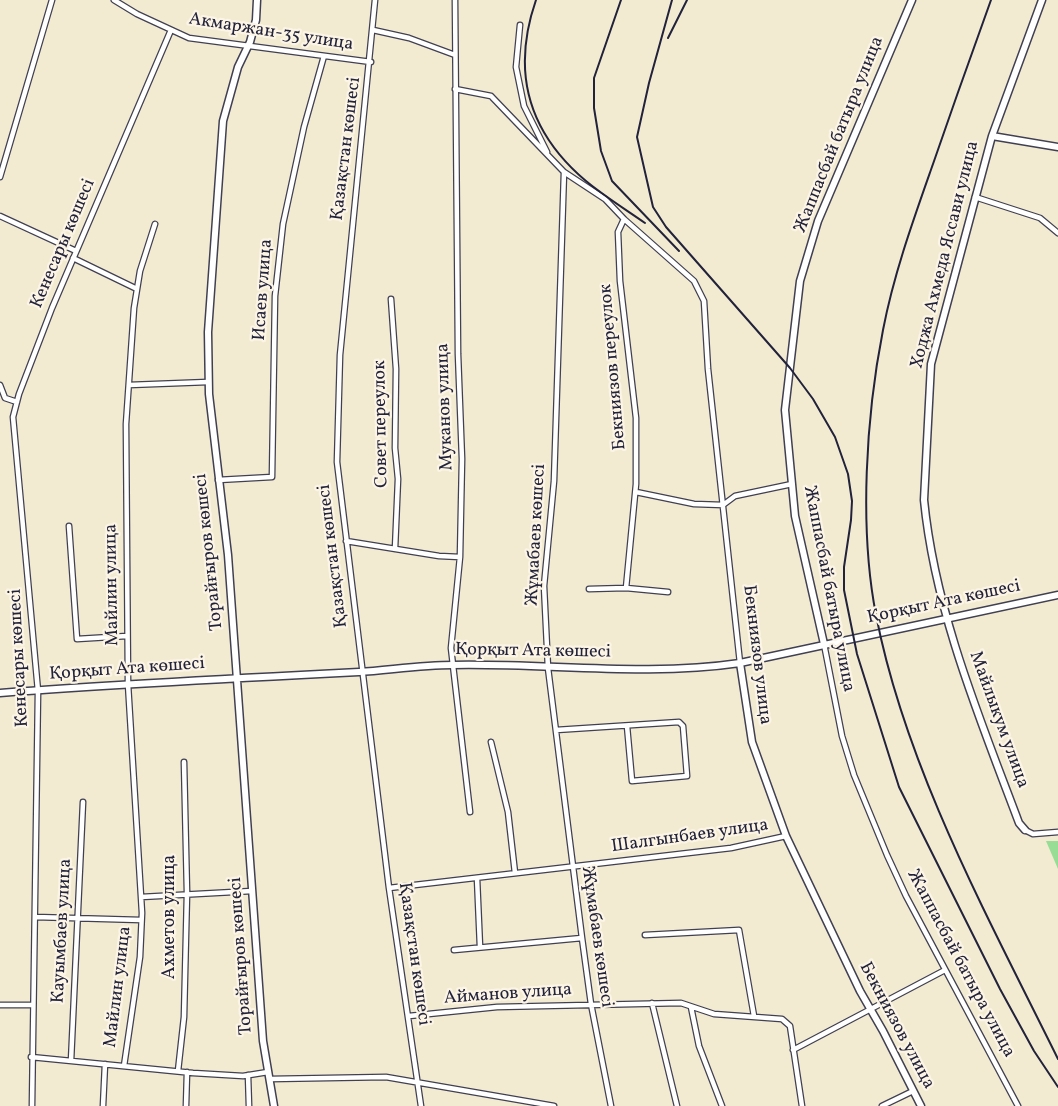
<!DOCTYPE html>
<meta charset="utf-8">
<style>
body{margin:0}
canvas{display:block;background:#f2ebd2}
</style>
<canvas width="1058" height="1106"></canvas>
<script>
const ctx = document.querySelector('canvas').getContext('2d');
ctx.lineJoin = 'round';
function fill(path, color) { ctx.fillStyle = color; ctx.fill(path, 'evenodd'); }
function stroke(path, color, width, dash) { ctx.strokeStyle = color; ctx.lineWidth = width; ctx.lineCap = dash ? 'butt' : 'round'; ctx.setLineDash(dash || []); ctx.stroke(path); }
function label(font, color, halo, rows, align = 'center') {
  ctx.font = font + ' Vollkorn,serif'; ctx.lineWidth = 4.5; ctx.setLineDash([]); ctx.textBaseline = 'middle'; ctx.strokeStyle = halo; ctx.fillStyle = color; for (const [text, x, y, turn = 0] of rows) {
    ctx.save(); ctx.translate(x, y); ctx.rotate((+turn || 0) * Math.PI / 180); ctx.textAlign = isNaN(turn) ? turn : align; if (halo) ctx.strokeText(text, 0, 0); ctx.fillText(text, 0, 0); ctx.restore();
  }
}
const green = new Path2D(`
 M1046,841H1058V869Z`);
const street = new Path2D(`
 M114,0L137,14L189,38L371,62
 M375,0L340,355L337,462L389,888L421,1106
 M455,0L458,354L462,459L460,557L451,648L470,812
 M520,25L516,67L524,106L547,152
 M373,30L409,38L455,55
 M455,89L491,96L564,172L605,199L624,219
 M564,172L554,481L544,586L548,668L582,938L591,1004L611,1106
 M0,177L52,0
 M975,197L1040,218L1058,233
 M0,216L76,251
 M73,258L137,289
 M391,299L396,369L395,448L398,479L395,549
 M0,385L5,398L17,402
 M129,385L208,382
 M218,480L272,477L275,296L283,224L304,127L324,56
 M636,492L694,504L723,505L735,496L792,484
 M69,526L77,639L127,636
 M346,541L439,556L460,557
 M626,588L636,484V418L620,281L618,232L624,219L694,281L704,301L708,369L740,663
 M589,589L626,588L668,592
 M824,644L842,736L854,775L887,855L906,896L1018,1106
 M556,730L679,722L683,726L687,776L632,781L627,726
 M491,742L508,812L515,873
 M1025,830L1033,834L1058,832
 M477,878L480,947
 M389,888L731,848L786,836
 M141,897L252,891
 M35,917L141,920
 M645,935L739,930L754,1016
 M454,950L582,938
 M652,1003L677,1106
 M0,1005H33
 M691,1007L699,1046L722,1106
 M409,1016L497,1007L681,1003L714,1014L782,1019L790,1026L802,1106
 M793,1050L945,970
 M31,1057L193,1073L243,1076L268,1072
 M71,1061L83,802
 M124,1066L140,957L142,913L128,684L126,424L134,308L140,271L155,224
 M178,1071L184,1017L187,893L184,762
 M248,1075L249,1106
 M270,1079L386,1077L554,1106
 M32,1106L38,691L13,417L19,394L52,308L171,30
 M103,1106L105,1064
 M186,1106L187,1072
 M882,1106L913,1091`);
const secondary = new Path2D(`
 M257,0L256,20L250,42L238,67L223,121L208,332L209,394L228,555L263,1041L274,1106
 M992,136L1058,147
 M824,644L795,516L785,410L800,281L818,221L912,0
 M740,663L752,742L786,836L860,991L883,1031L921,1106
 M0,693C119,684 239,678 359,672C390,670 421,665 453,665C548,663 645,677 740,663L1058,595
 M1025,830L1019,823C980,719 935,612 924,500L931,364L992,136L1042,0`);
const rail = new Path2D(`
 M536,0C511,72 528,132 586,181C604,196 625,209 645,223
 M621,0L594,78V108L601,151L612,181L679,251
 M672,0L649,83L637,137L653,207L666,227L790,368L813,399L835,437L848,474L852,501L851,520L844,567V590L857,654L899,787L1000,989L1034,1051L1058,1087
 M991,0C971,55 952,109 933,164C914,218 894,273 883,330C866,416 859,528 876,615C906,769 989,919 1058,1059
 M668,38L687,0`);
const streetNames = [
 ["Акмаржан-35 улица",271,33,9],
 ["Жаппасбай батыра улица",840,135,-68],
 ["Қазақстан көшесі",347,149,-83],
 ["Кенесары көшесі",64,244,-67],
 ["Ходжа Ахмеда Яссави улица",946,255,-76],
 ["Исаев улица",264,290,-86],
 ["Бекниязов переулок",614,367,-95],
 ["Муканов улица",446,407,-92],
 ["Совет переулок",382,424,-91],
 ["Жұмабаев көшесі",537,535,-87],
 ["Торайғыров көшесі",210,552,-96],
 ["Қазақстан көшесі",334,556,-97],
 ["Майлин улица",113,585,-91],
 ["Жаппасбай батыра улица",828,589,79],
 ["Қорқыт Ата көшесі",944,603,-12],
 ["Қорқыт Ата көшесі",533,652,1],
 ["Бекниязов улица",756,655,83],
 ["Кенесары көшесі",20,658,-93],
 ["Қорқыт Ата көшесі",127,670,-4],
 ["Майлыкум улица",998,720,70],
 ["Шалгынбаев улица",690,837,-8],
 ["Ахметов улица",171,917,-90],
 ["Кауымбаев улица",63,931,-87],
 ["Жұмабаев көшесі",596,937,82],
 ["Қазақстан көшесі",413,954,82],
 ["Торайғыров көшесі",242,956,-94],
 ["Жаппасбай батыра улица",960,964,62],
 ["Майлин улица",119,987,-83],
 ["Айманов улица",508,995,-4],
 ["Бекниязов улица",896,1026,62]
];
fill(green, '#97dd96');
stroke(street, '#414052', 7);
stroke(secondary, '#414052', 9);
stroke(street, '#fff', 4.5);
stroke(secondary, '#fff', 6);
stroke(rail, '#22223b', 2);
label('18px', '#22223b', '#fcf5e5', streetNames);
</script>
